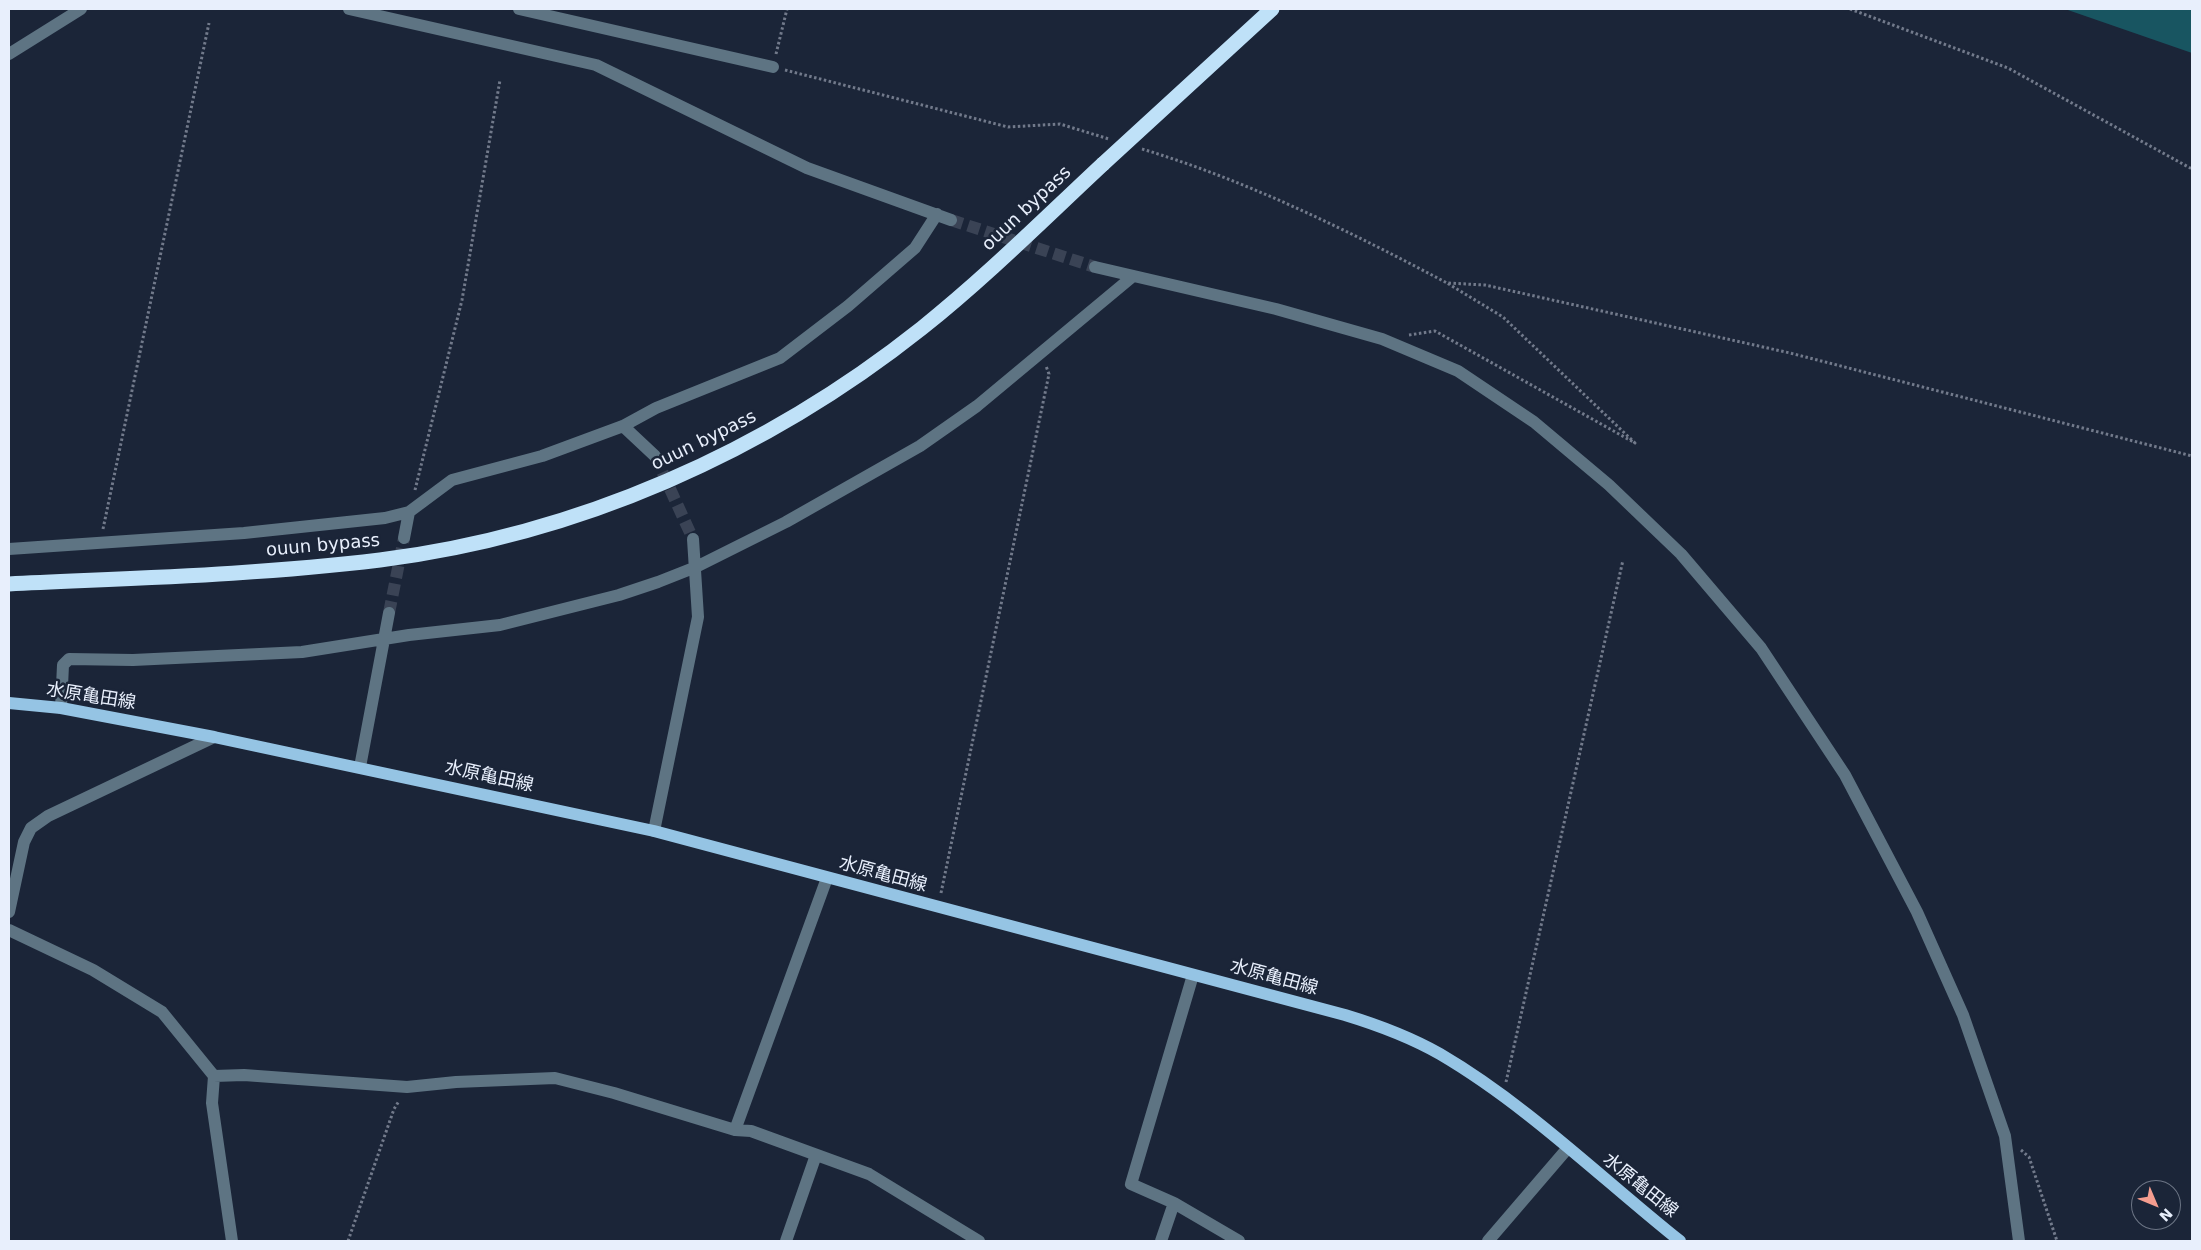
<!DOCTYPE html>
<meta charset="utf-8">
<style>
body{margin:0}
#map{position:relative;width:2201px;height:1250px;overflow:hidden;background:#1b2538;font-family:"DejaVu Sans",sans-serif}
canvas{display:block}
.frame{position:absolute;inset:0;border:10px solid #e8effc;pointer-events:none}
.north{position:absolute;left:2131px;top:1180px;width:50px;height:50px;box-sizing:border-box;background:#1b2538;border:1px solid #6d7686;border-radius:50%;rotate:135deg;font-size:14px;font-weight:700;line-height:20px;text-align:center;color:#e8effc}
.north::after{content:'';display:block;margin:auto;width:18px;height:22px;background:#f59d8f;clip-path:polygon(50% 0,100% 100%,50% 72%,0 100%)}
</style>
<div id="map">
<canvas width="2201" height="1250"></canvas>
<div class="frame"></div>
<div class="north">N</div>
</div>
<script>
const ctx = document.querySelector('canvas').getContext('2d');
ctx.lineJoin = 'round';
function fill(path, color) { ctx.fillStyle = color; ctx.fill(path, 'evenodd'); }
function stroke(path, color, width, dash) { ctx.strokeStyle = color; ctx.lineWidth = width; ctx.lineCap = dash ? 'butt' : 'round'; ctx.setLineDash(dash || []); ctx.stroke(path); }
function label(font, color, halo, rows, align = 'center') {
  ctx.font = font + ' "DejaVu Sans","Noto Sans JP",sans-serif'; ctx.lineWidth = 5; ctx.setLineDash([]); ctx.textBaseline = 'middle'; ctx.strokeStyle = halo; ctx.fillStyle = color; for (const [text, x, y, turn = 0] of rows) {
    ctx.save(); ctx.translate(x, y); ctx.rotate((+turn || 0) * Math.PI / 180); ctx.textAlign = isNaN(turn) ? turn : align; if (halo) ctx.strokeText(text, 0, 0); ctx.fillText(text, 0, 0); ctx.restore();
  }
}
const water = new Path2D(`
 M2065,9H2192V53Z`);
const minorTunnel = new Path2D(`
 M951,220L1095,267
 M655,456L693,539
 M389,613L404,538`);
const path = new Path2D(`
 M1850,9L2008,68L2192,169
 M776,54L787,9
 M785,70L1008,127L1060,124L1109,139
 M1142,149C1248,181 1349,231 1447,283
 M1409,335L1435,331L1635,443L1503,317L1447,283L1485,285L1790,353L2192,456
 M415,490L462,300L500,80
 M103,529L209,23
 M941,893L1049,374L1046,366
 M1506,1082L1623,560
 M2021,1150L2029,1157L2057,1241
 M348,1241L394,1109L399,1101`);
const minor = new Path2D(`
 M349,9L596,65L807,168L951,220
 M519,9L773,67
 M9,54L81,9
 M1095,267L1276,309L1382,339L1458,371L1534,422L1609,485L1681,554L1761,648L1845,775L1917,912L1963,1015L2005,1136L2019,1241
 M623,426L655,456
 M404,538L409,512
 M9,549L244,533L385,518L409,512L452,480L542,456L623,426L656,408L780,358L848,306L915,248L937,214
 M61,708L63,665L69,659L133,660L302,652L409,635L500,625L619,595L658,582L696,567L786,522L920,446L977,406L1132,277
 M360,767L389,613
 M654,831L698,617L693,539
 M9,912L24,842L31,828L48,816L214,737
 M9,930L93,970L162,1012L214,1076L212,1103L232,1241
 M1193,975L1131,1184L1174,1203L1239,1241
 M214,1076L244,1075L407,1087L456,1082L555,1078L614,1093L735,1130L751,1131L869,1174L979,1241
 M735,1130L827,878
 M786,1241L816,1155
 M1161,1241L1174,1203
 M1488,1241L1567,1149`);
const major = new Path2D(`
 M9,703L61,708L214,737L654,831L1345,1015C1378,1025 1410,1037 1440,1054C1527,1105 1601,1178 1680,1241`);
const highway = new Path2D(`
 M9,584C132,578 257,575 380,560C578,535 766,452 922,328C986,277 1044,219 1103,164`);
const highwayBridge = new Path2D(`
 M1103,164L1272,9`);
const streetNames = [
 ["ouun bypass",1027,209,-43],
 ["ouun bypass",704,441,-26],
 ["ouun bypass",323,546,-5],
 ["水原亀田線",91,697,9],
 ["水原亀田線",489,777,12],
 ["水原亀田線",883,875,15],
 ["水原亀田線",1274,978,15],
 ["水原亀田線",1640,1186,39]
];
fill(water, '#185561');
stroke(minorTunnel, '#3a4355', 12, [12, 6]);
stroke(path, '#727a8b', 3, [2.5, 2.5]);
stroke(minor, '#5e7483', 12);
stroke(major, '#95c4e4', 12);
stroke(highway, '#bfe1f8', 15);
stroke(highwayBridge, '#bfe1f8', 15);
label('18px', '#e8effc', '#1b2538', streetNames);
</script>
